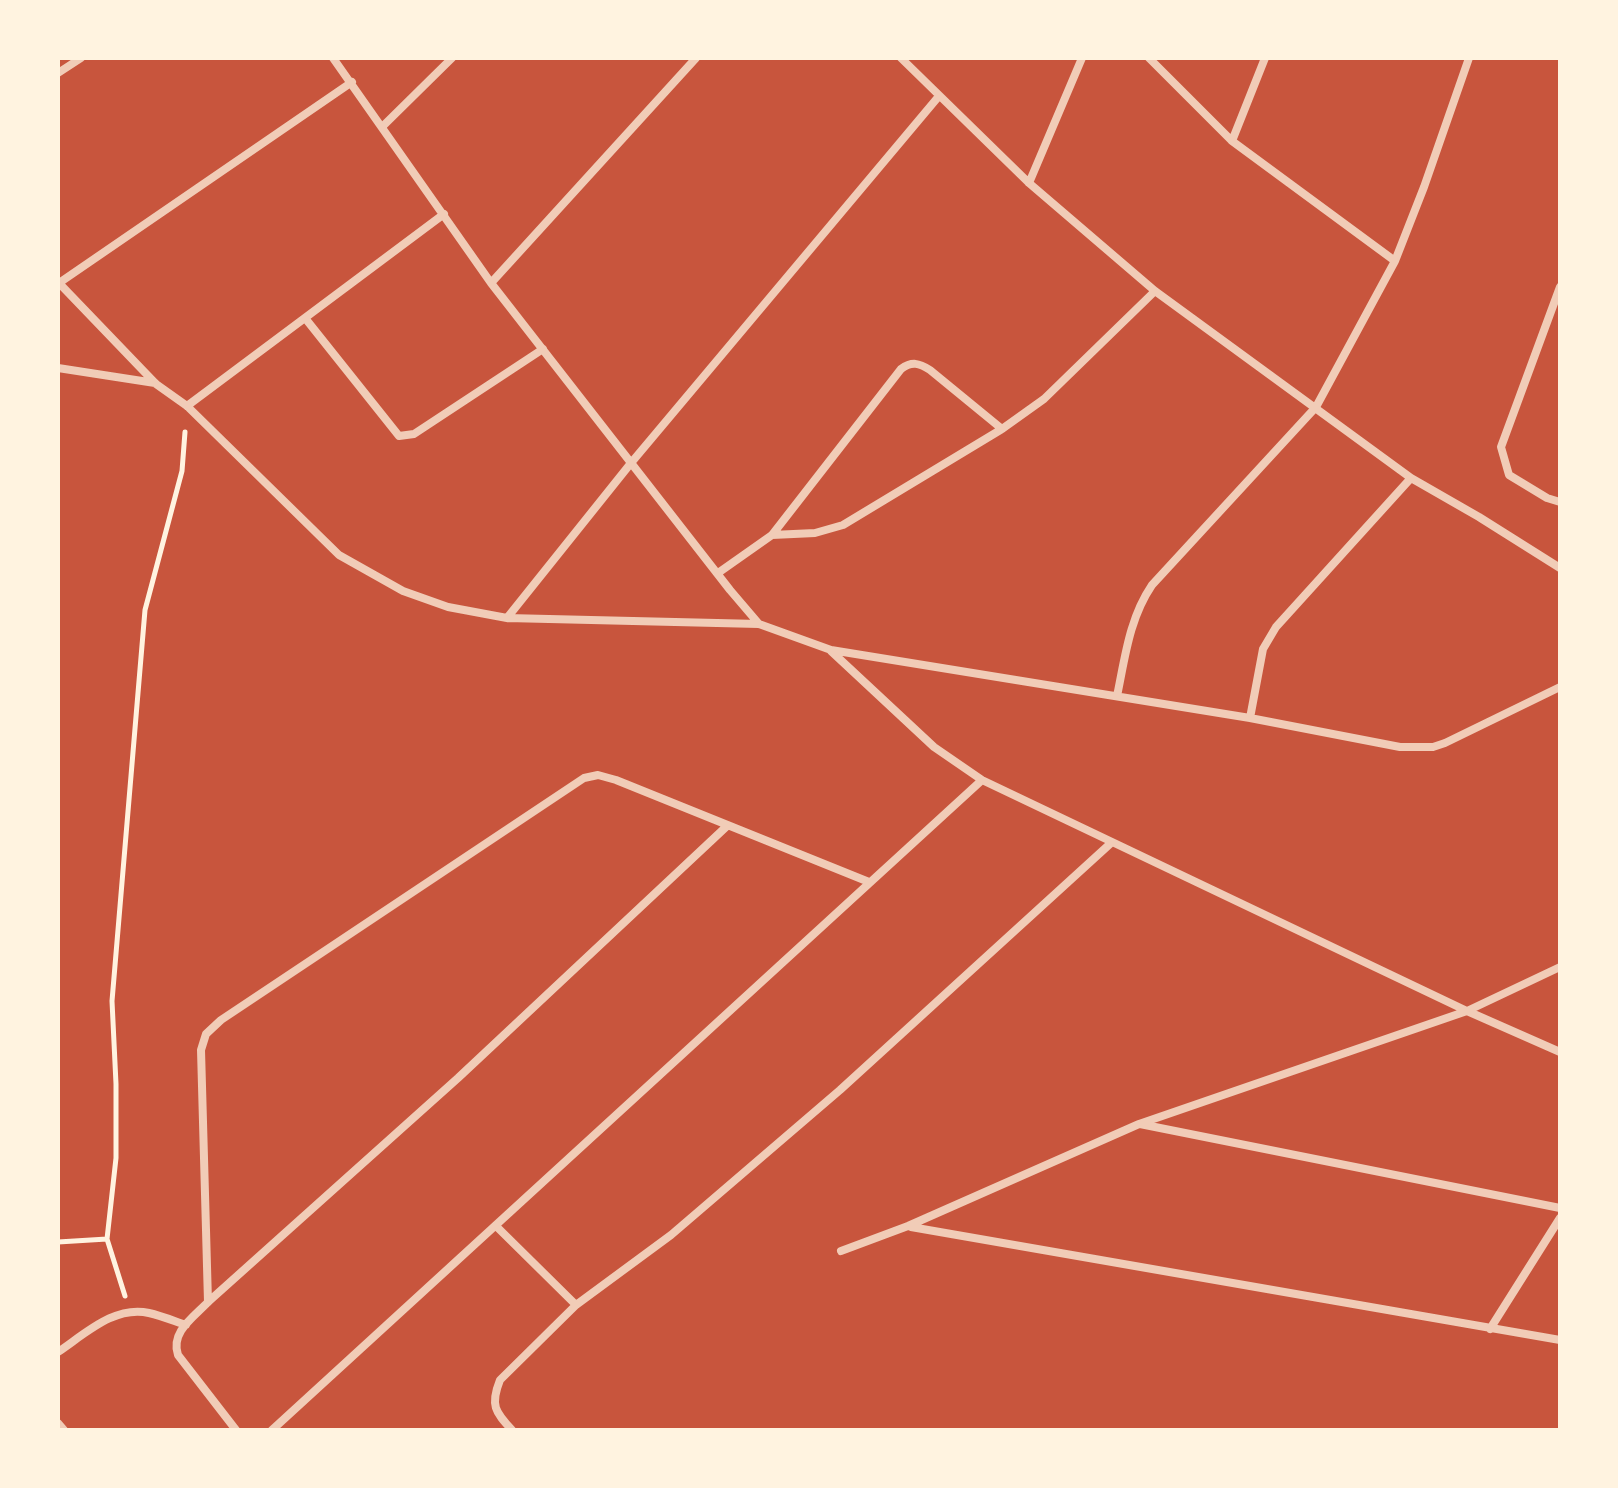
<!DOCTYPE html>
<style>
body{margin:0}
#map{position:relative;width:1618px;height:1488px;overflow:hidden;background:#c8553d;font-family:"Source Serif 4",serif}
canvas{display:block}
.frame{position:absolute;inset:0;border:60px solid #fff3e0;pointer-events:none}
</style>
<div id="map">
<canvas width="1618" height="1488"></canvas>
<div class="frame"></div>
</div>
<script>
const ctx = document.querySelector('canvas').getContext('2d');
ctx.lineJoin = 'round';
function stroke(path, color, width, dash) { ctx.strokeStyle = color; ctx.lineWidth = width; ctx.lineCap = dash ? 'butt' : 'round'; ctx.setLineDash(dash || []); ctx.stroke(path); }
const path = new Path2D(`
 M58,1242L107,1239
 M125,1296L107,1239L116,1158V1084L112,1001L145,610L182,471L185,432`);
const minor = new Path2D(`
 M333,58L491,283L730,590L759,624
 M901,58L1029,183L1155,291L1411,478L1479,517L1560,568
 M1149,58L1232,141L1395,261
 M58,73L81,58
 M383,126L452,58
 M1232,141L1265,58
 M1029,183L1082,58
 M58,282L156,384L187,406L339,555L403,591L448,607L507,618L759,624L831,650L1250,718L1400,747H1433L1445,743L1560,687
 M59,283L352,82
 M491,283L696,58
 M1560,287L1501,447L1509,475L1547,498L1560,502
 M305,318L399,436L414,434L543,349
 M58,368L155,383
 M187,406L444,214
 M772,535L815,533L843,525L1002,429L1044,399L1155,291
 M718,573L772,535L901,369C912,361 919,363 930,370L1002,429
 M507,618L631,463L939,96
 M831,651L934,747L982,780L1467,1011L1560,1052
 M1117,696C1125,658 1129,619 1152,585L1316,407L1395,261L1424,187L1469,58
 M1250,718L1263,649L1276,627L1411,478
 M1140,1124L1560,1208
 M496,1226L576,1305L671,1235L840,1090L1111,843
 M911,1227L1560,1340
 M841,1251L908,1226L1139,1124L1467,1011L1560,967
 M208,1302L201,1050L206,1034L221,1020L584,778L598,775L616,780L869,882
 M1490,1329L1560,1218
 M58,1352C85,1334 115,1305 149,1313C162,1316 174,1321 186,1325
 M58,1423L64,1430
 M236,1430L178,1355C170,1332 194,1317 208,1302L458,1078L727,826
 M272,1430L982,780
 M512,1430C495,1412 490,1405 500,1380L576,1305`);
stroke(path, '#fff3e0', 5);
stroke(minor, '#f1ccb7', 8);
</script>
